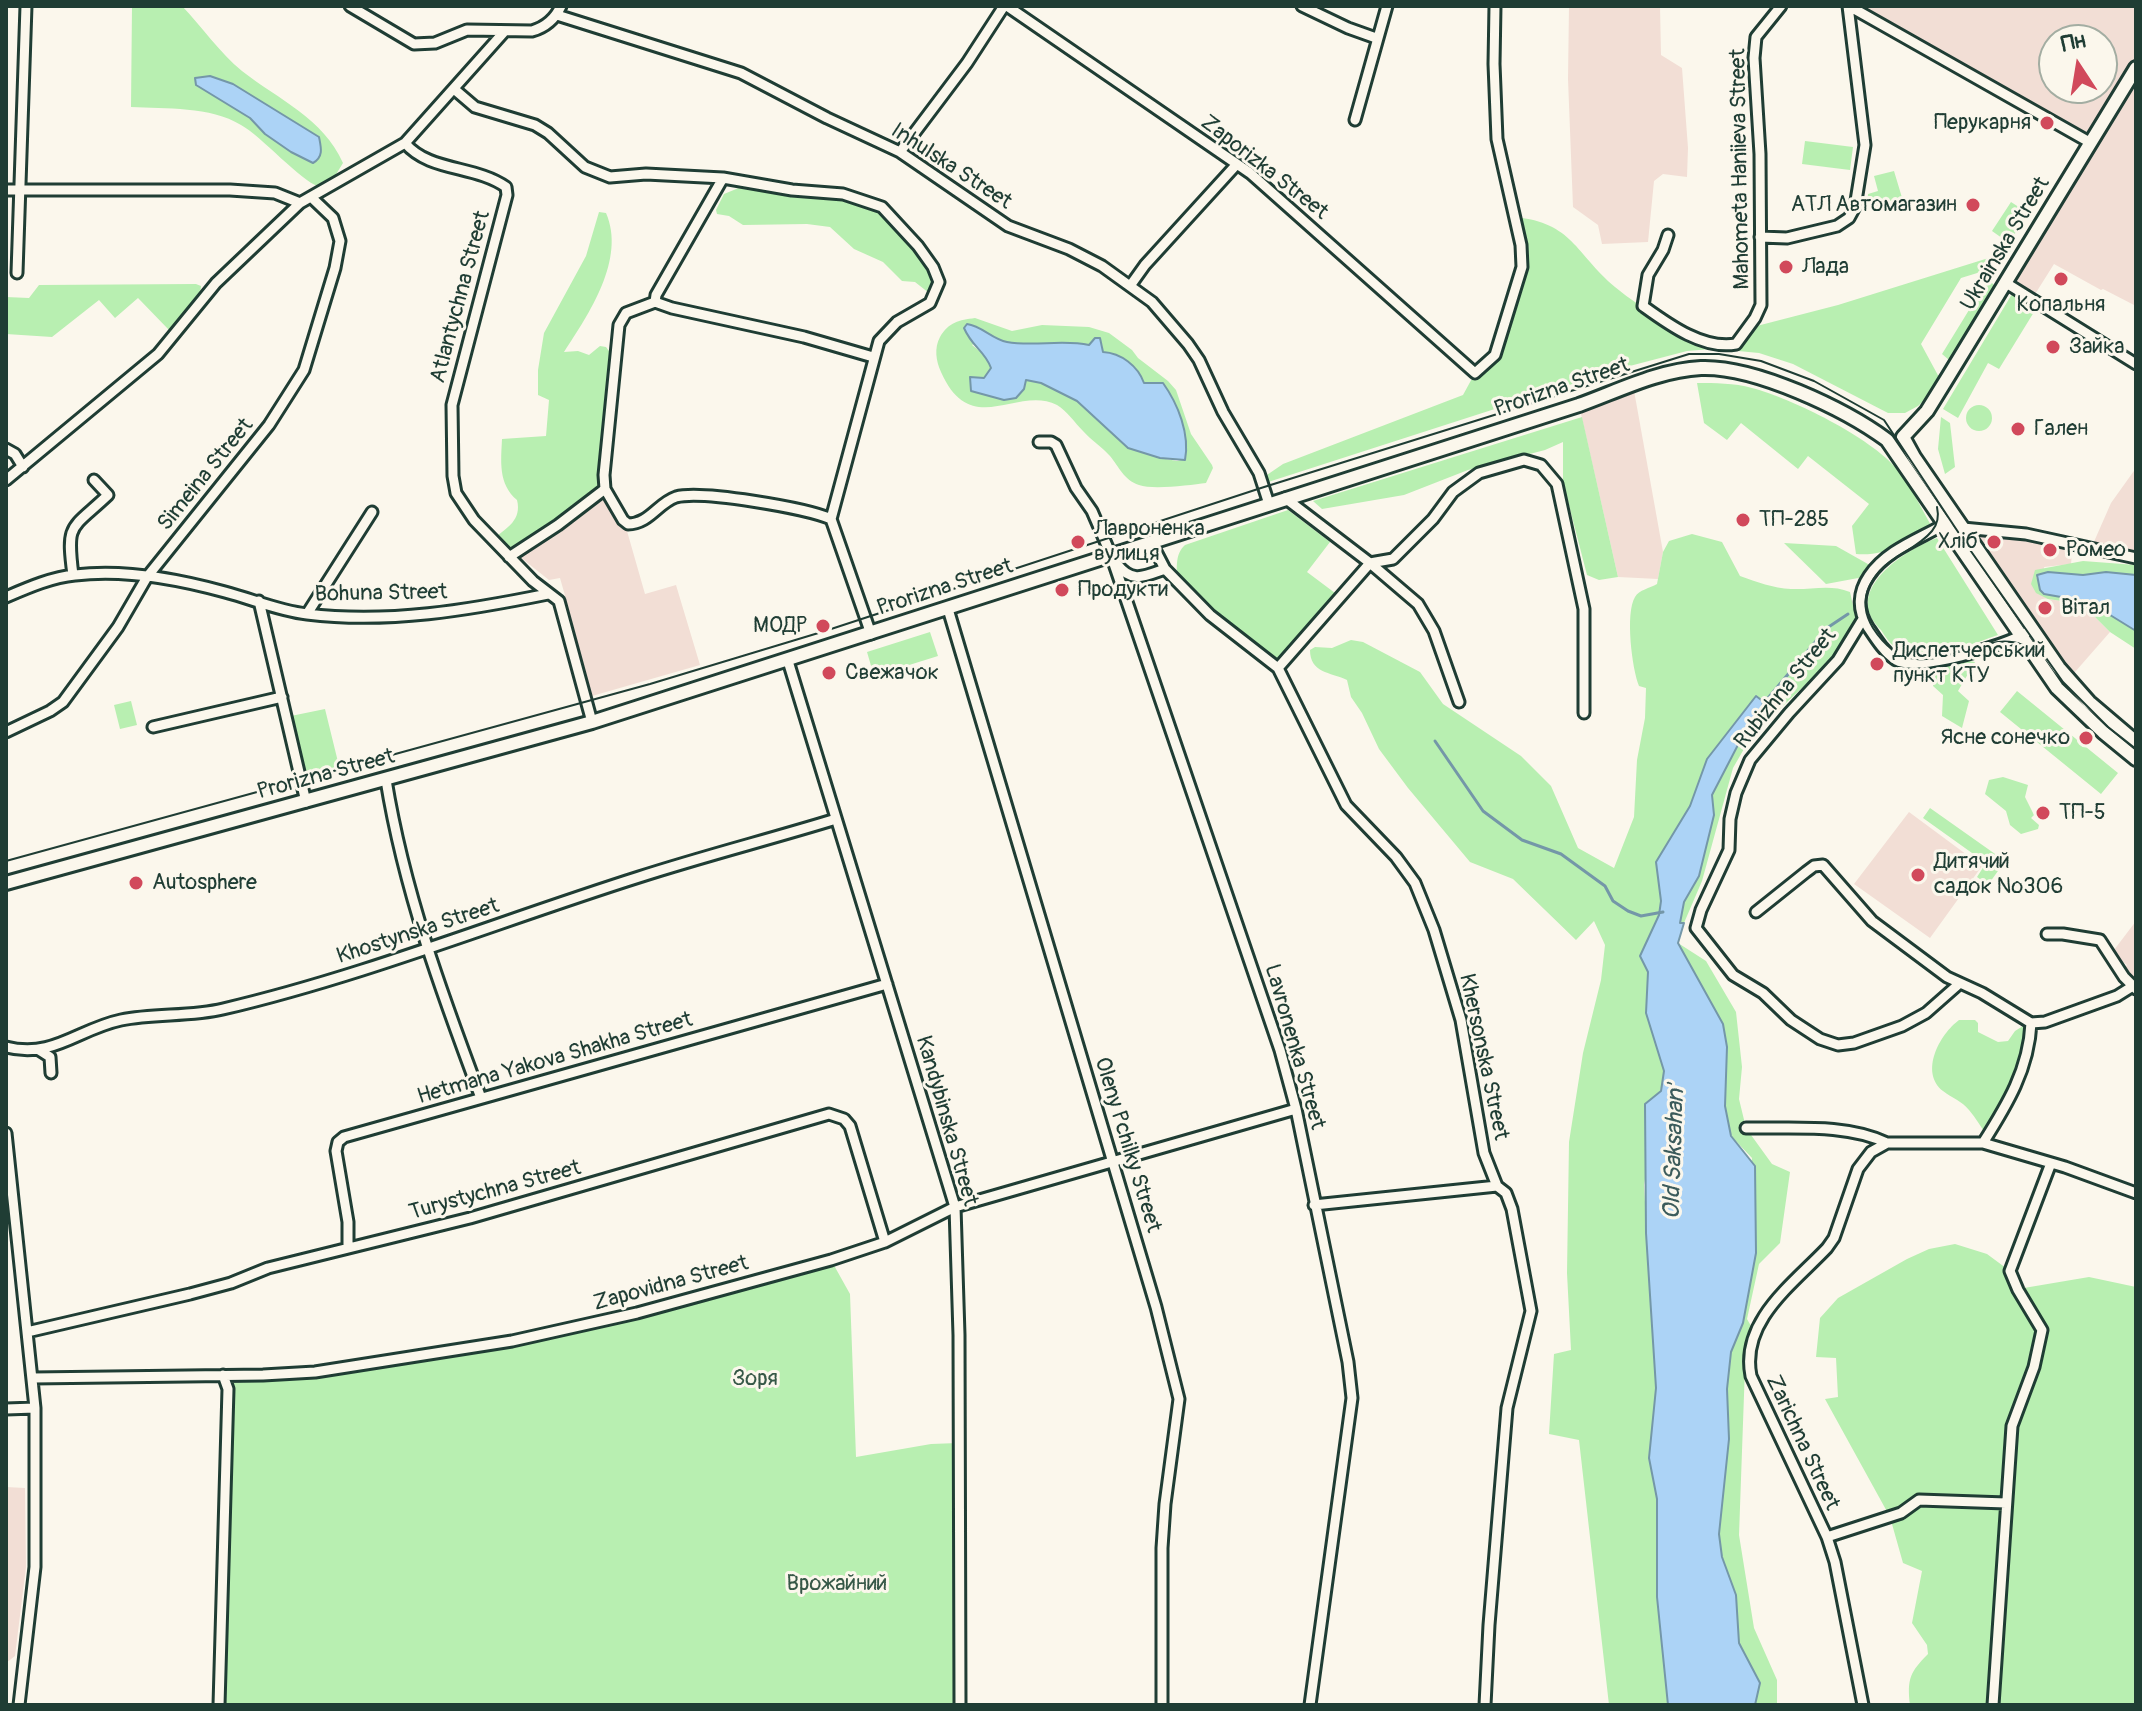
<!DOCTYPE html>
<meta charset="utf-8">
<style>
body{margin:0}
#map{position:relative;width:2142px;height:1711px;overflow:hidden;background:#fbf7ec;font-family:Pangolin,sans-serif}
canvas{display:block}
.frame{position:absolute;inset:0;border:8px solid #1f3d34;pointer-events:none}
.north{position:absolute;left:2038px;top:24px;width:80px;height:80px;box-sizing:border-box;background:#fbf7ec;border:2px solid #a3ada2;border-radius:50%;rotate:348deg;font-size:22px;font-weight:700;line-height:32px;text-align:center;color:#1f3d34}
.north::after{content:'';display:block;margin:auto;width:28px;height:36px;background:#d1495b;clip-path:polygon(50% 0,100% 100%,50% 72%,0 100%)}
</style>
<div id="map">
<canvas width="2142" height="1711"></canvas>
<div class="frame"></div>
<div class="north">Пн</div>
</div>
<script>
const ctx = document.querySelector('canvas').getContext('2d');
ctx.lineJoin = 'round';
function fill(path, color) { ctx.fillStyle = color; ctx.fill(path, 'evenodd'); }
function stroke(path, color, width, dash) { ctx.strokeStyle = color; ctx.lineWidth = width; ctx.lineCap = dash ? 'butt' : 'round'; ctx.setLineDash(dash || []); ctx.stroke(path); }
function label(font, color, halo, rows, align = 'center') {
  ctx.font = font + ' Pangolin,sans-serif'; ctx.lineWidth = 6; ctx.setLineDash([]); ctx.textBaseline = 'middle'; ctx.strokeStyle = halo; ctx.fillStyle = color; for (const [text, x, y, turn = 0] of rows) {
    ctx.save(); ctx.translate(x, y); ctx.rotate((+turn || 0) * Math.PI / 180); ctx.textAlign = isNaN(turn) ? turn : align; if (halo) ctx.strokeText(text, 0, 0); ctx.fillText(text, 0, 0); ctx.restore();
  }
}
const built = new Path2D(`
 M1569,6H1660L1661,55L1682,68L1688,148L1687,177L1663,174L1654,181L1648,242L1602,244L1598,225L1573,207L1568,79Z
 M1849,6H2136V306L2103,289L2101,290L2054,264L2032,299L2006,283L2090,144ZM2054,40H2102V88H2054Z
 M1633,385L1663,552L1658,579L1618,577L1579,405Z
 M2136,468V555L2093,544L2111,503Z
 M605,497L627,531L645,594L676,585L700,665L585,698L559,601L566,599L560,578L549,580L520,557Z
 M1963,528L2073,543L2071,564L2044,567L2048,599L2082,604L2110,632L2068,680Z
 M1909,812L1982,866L1930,938L1854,884Z
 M2136,921V981L2123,971L2127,965L2111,954Z
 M6,1487L25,1488L26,1567L15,1656L6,1663Z`);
const green = new Path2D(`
 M132,6H182C202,27 220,53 242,71C279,100 323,118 343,163L335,176L318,186C302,182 261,136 241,125C210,106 166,109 131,107Z
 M1805,141L1853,147L1850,170L1802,164Z
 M1894,171L1903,201L1885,207H1867L1868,194L1878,191L1874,176Z
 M741,187L834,197L872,206L928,264L935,285L933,293H929L915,282L902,281L883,262L854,249L830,227L807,224L743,225L729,216L717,214L716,210L724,194Z
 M2011,202L2028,213L2009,243L1992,231Z
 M599,212L606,213C626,259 589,314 564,352L578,351L589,355L600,346L606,347L617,362L605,489L509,557L493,539C507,528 522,520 517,500C498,484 501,461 502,439L546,436L549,400L538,395V370L544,333L586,256Z
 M1515,217C1573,223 1575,253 1615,287C1644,311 1677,328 1712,344L1711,349L1687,351L1622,368L1262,484L1261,479L1283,464L1463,395L1475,373L1495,355L1522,271Z
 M2011,251L2000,266L1961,278L1921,344L1940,379L1930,395L1918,406L1905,413H1888L1793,364L1759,353L1728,350L1749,328L1838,305Z
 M1988,279L1994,285L1949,360L1942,354Z
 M196,284L201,286L200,296L169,330L138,298L115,318L99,300L52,337L6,334V297L29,298L39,285Z
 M2012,294L2033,306L2034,312L1999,369L1988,363L1958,418L1943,409Z
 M975,318L1012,331L1042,325L1089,327L1109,333L1132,350L1138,358L1168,381L1176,390L1191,434L1212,465L1213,468L1206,483C1191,485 1153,490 1139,485C1124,480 1119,467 1110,456C1102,447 1091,440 1083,431C1075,423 1067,411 1057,405C1017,385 971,440 941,372C936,361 934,348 940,337C949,322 959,320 975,318ZM989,334L1006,342L1025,344H1102L1103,352C1121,353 1138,366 1144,383L1163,384C1178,405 1189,434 1185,459L1177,461L1160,458L1114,435L1077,401L1041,383L1026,380L971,391L977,378H984L992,368L987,357L972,345Z
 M1697,383C1715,383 1734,383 1752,388C1793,399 1870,437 1897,469C1911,486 1921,508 1932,527C1908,541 1885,557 1856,554L1852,526L1869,504L1808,456L1798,469L1741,423L1727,440L1704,423Z
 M1966 418a13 13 0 1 1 26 0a13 13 0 1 1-26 0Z
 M1582,417L1618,577L1599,580L1587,575L1563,482V442L1545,450L1468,470L1404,495L1322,509L1313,501Z
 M1941,417L1950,423L1955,467L1945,474L1938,449Z
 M1288,510L1330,542L1307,572L1339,596L1278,668L1177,579C1177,567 1175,554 1185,545Z
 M1692,534L1722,542L1740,576C1757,582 1773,588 1791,589C1812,590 1830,584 1850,592L1856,619L1840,647L1820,671L1752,735L1733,768L1702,881L1684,923H1680L1684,902L1699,876L1714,815L1712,795L1740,741L1767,704L1707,759L1690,806L1657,862L1661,901L1659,915L1640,956L1648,972L1646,1013L1664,1070L1644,1185L1656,1388L1649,1458L1657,1499V1597L1668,1705H1609L1579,1440L1549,1434L1554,1354L1571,1350L1567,1273L1569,1142L1583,1053L1601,980L1605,945L1594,921L1576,940L1513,879L1470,862L1408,788L1379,749L1362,713L1351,697L1347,680C1330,672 1310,673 1310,650L1315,647L1332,648L1351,640L1363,642L1420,672L1443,704L1521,756L1551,786L1578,848L1614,868L1634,817L1637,760L1645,718L1646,688L1639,686C1632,669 1625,613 1635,597C1639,590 1650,588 1657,584L1663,552L1669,541Z
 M1937,538L1998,635C1973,643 1940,660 1914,656C1898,654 1889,643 1881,630C1877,626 1872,620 1870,615C1856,581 1911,547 1937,538Z
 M1784,543L1836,546L1875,568L1869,576L1826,584Z
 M2083,561L2136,565V575C2117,573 2101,574 2083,575C2067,577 2053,570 2037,574L2036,578L2072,592L2136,631V649L2110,632L2082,604L2048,599L2036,593L2031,584L2035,570Z
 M930,632L938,656L874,676L867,652Z
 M1964,660L1975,662L1958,691L1969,701L1962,728L1942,716L1943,695L1933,686L1935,676L1927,670L1933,665L1946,662L1953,670Z
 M2017,691L2118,773L2101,794L2000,712Z
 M131,701L137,725L120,729L114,705Z
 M325,709L339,766L300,776L286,717Z
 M2003,777L2028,785L2025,797L2034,815L2031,818L2039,825L2038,829L2021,834L2010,825L2006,811L1985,794L1989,780Z
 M1930,808L2005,861L1988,885L1977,877L1986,863L1923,818Z
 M1678,943L1706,961L1736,1012L1742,1067L1739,1099L1746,1128L1772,1164L1790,1172L1780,1243L1759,1264L1747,1319L1755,1333L1745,1367L1739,1535L1754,1628L1777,1680V1705H1755L1760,1683L1739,1643L1736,1595L1722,1557L1719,1534L1729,1439L1727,1389L1731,1352L1743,1323L1752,1158L1731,1136L1725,1106L1727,1047Z
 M1959,1020H1975L1978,1023V1032L1998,1042L2008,1041L2015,1031L2023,1026L2028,1027V1051L1987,1136C1981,1127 1976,1118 1969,1110C1962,1101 1952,1098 1943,1091C1919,1072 1940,1034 1959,1020Z
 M1955,1244L1987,1254L2010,1271L2018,1289L2089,1277L2136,1287V1705H1910C1907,1679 1910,1672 1928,1654L1927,1645L1912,1623L1922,1571L1903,1563L1890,1517L1825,1399L1838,1397L1836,1358L1816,1357L1820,1318L1838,1298L1907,1259L1929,1249Z
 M831,1260L850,1294L856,1457L931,1444L958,1443L960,1705H219L228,1389L223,1375H263L512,1341Z`);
const water = new Path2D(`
 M210,76L233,84L319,137C321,147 324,157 313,163L291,152L265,134L250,118L196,85L195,78Z
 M967,324C982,326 992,339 1007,342C1034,347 1062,339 1089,345L1095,338H1100L1103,352C1121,353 1138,366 1144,383H1163C1178,404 1190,434 1185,460L1160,458L1128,448L1077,401L1041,383L1026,380L1024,389L1016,398L1004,400L971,391L970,377L984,378L991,368C985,351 972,347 964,328Z
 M2048,572L2083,575L2106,572L2136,575V631L2089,602L2044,594L2040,590L2037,575Z
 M1756,696L1768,705L1740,741L1712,795L1714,815L1699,876L1684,902L1680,923H1684L1678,943L1723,1024L1727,1047L1725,1106L1731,1136L1755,1166L1756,1253L1743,1323L1731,1352L1727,1389L1729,1439L1719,1534L1722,1557L1736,1595L1739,1643L1760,1683L1755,1705H1668L1657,1597V1499L1649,1458L1656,1388L1646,1233L1645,1104L1661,1091L1664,1071L1646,1013L1648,972L1640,956L1659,915L1661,901L1656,862L1690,806L1707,759Z`);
const stream = new Path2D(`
 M1763,704L1827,628L1848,614
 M1435,741L1483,811L1522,840L1561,854L1605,886L1613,901L1628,911L1641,916L1663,912`);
const street = new Path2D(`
 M350,6L414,44L435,43L467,30L532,31C546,27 555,19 561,6
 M1007,6L1250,173L1475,373L1495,355L1522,267L1521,245L1497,139L1494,64L1495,6
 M1302,6L1348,28L1376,38
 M1849,6L2091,143
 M557,15L741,73L827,118L900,152L1008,226L1069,249L1102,266L1152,302L1188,344L1199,360L1223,412L1259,473L1269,504
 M454,89L475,107L535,125L548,133L585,167L610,177L646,174L723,178L792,190L843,194L882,207L918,246L933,267L939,282L930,303L897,322L879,341L831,519L871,634
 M1355,120L1387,6
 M405,143C429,172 475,165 506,187L507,195L452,405L453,476L456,493L474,520L533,581L559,601L592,722
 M900,152L967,63L1004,6
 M723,178L656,295L655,302L672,308L804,337L873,357
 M6,190H230L275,193L300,203
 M1668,235L1663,250L1648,275L1643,306C1668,324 1703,350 1736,344L1755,318L1761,305L1760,154L1754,58L1756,37L1781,6
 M1760,237L1787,238L1837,226L1849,218L1855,207L1865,145L1848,6
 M17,273L26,6
 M2006,283L2136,364
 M1130,286L1145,265L1237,164
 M655,302L626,313L619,325L604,475L605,489L623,520L628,524C649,524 658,503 676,497C701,490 806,508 831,519
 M1039,442H1051L1056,445L1076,488L1092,511L1111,555L1280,1050L1296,1109L1348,1362L1352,1398L1310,1705
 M6,449L15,454L23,467
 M6,480L158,354L216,283L300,203L405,143L504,32
 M1285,498L1370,563L1418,604L1434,631L1459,702
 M1950,521C1923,538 1888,548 1869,576C1858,592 1857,610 1868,627C1876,639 1884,652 1896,660C1918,672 2004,646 2026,633
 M1959,531L1963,528L2026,534L2136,558
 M1151,542L1165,569
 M509,557L558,525L605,489
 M1117,564C1132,584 1145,576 1165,569L1210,615L1278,668L1346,805L1396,857L1415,883L1434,930L1461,1020L1484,1153L1497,1186L1506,1193L1512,1209L1531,1311L1507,1408L1489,1625L1485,1705
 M73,575C66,522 71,530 108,495L94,480
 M6,597C27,588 52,577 75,575C124,569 178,579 225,592C252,599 279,611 307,614C388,624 469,610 548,594
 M259,601L306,802
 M948,609L1156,1307L1179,1399L1165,1504L1162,1548V1705
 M307,614L372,512
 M1863,619L1838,660L1789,713L1750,760L1736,793L1730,819L1729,850L1701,910L1696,928L1733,975L1763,993L1791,1020L1820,1039L1838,1045L1854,1043L1902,1026L1926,1013L1960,983
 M788,661L955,1207L959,1335L960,1705
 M1278,668L1370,563L1393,559L1433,519L1453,492L1479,473L1524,460L1541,465L1557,484L1584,609V713
 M153,727L282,697
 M6,732L50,711L63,702L118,627L147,577L269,425L304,370L335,268L340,241L333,218L311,197
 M386,780C404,891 442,994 481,1098
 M1756,912L1806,872L1814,866L1823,865L1872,921L1947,977L1982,993L2031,1023L2045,1022L2117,996L2133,986
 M2047,934H2063L2100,940L2124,977L2136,989
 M6,1047C53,1059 78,1029 121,1020C155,1013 190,1017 223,1009C364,976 500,921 639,877C704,856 771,839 836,819
 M39,1050L50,1057L51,1073
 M1746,1128C1791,1129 1846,1123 1887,1143
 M6,1133L35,1408V1567L19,1705
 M1983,1143C2007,1105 2029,1069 2031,1023
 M1314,1205L1497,1186
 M348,1248V1222L336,1151L338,1142L344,1137L887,984
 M27,1332L190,1294L231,1283L268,1268L470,1218L829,1114L844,1119L850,1126L885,1242
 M33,1378L263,1375L315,1372L512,1341L637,1313L831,1260L885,1242L955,1207L1296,1109
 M6,1409L35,1408
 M1827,1537L1901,1513L1919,1500L2006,1503
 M219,1705L228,1389L223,1375
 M1863,1705L1835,1562L1827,1537L1751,1376C1740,1321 1793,1284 1827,1248L1834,1238L1858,1169L1871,1152L1887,1143H1983L2065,1167L2136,1193
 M1993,1705L2012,1426L2034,1367L2042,1330L2018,1290L2010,1271L2051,1163`);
const secondary = new Path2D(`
 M2136,68L1948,377L1927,411L1903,437L1914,457L2059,668L2089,702L2136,742
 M6,883L592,722L1579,405C1618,391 1659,370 1701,368C1755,366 1845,409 1887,440L2057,688L2103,732L2136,759`);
const tram = new Path2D(`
 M1937,507C1939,516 1938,524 1932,531C1913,554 1884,555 1869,587C1863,601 1865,615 1873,628C1923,706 1985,608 2040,655
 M6,861L650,684L825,631L1261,488L1689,354H1719L1761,361L1814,381L1884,420L1968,547L2063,682L2108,727L2136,749`);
const markers = [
 [2047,123,8,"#d1495b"],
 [1973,205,8,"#d1495b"],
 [1786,267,8,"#d1495b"],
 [2061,279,8,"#d1495b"],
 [2053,347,8,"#d1495b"],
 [2018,429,8,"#d1495b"],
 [1743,520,8,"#d1495b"],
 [1078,542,8,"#d1495b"],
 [1994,542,8,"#d1495b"],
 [2050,550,8,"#d1495b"],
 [1062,590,8,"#d1495b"],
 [2045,608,8,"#d1495b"],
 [823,626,8,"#d1495b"],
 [1877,664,8,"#d1495b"],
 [829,673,8,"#d1495b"],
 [2086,738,8,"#d1495b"],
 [2043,813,8,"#d1495b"],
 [1918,875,8,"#d1495b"],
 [136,883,8,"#d1495b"]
];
const poiNames = [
 ["Перукарня",2031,123,"right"],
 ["АТЛ Автомагазин",1957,205,"right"],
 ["Лада",1802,267],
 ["Копальня",2061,305,"center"],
 ["Зайка",2069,347],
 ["Гален",2034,429],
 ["ТП-285",1759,520],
 ["Лавроненка",1094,529],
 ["вулиця",1094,554],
 ["Хліб",1978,542,"right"],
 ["Ромео",2066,550],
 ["Продукти",1078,590],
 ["Вітал",2061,608],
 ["МОДР",807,626,"right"],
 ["Диспетчерський",1893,651],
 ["пункт КТУ",1893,676],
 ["Свежачок",845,673],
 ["Ясне сонечко",2070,738,"right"],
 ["ТП-5",2059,813],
 ["Дитячий",1934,862],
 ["садок №306",1934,887],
 ["Autosphere",152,883]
];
const streetNames = [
 ["Inhulska Street",951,167,33],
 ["Zaporizka Street",1264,168,38],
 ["Mahometa Haniieva Street",1741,169,-91],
 ["Ukrainska Street",2006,244,-59],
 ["Atlantychna Street",461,297,-75],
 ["Prorizna Street",1562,388,-19],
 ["Simeina Street",206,475,-51],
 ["Prorizna Street",945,588,-18],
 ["Bohuna Street",381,594,-1],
 ["Rubizhna Street",1786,689,-51],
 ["Prorizna Street",326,775,-15],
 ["Khostynska Street",418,932,-18],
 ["Lavronenka Street",1294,1047,74],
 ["Khersonska Street",1483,1057,78],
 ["Hetmana Yakova Shakha Street",555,1059,-16],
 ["Kandybinska Street",946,1121,74],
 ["Oleny Pchilky Street",1127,1145,73],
 ["Turystychna Street",495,1191,-15],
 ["Zapovidna Street",671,1284,-15],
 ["Zarichna Street",1802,1443,65]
];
const parkNames = [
 ["Зоря",755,1379],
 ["Врожайний",837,1584]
];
const waterNames = [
 ["Old Saksahan'",1675,1152,-88]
];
fill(built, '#f2ded5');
fill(green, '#b8efb1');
fill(water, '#acd3f6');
stroke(water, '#7497a8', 2);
stroke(stream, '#7497a8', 3);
stroke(street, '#1f3d34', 15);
stroke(secondary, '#1f3d34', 18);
stroke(street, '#fbf7ec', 9);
stroke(secondary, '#fbf7ec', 12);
stroke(tram, '#1f3d34', 2);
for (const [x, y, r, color] of markers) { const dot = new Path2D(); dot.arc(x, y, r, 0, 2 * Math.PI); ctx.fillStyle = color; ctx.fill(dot); stroke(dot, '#fbf7ec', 3); }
label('22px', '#1f3d34', '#fbf7ec', poiNames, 'left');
label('22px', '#1f3d34', '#fbf7ec', streetNames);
label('22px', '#365847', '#fbf7ec', parkNames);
label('italic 24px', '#3b5b5b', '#fbf7ec', waterNames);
</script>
